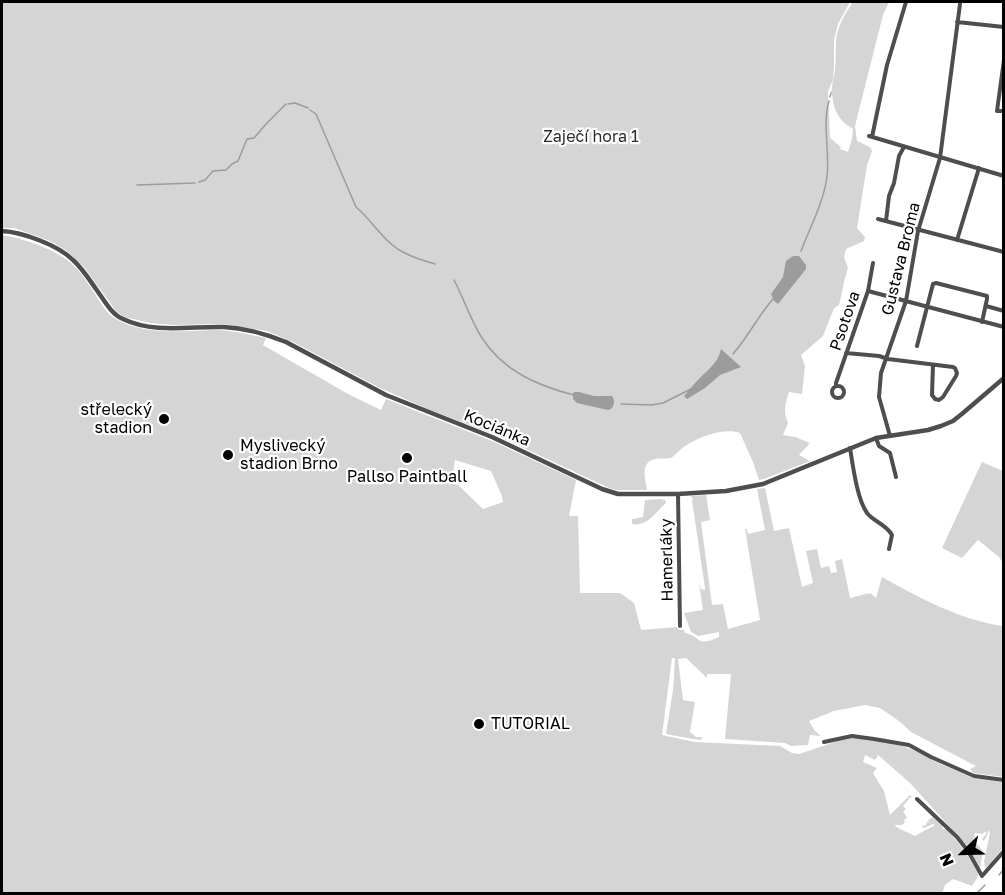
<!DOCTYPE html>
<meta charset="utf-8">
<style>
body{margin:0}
#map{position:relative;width:1005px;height:895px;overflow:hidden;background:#fff;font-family:"Golos Text",sans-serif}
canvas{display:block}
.frame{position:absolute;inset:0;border:3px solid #000;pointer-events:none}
.north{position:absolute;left:933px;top:823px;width:60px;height:60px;-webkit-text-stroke:4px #fff;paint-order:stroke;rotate:247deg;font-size:16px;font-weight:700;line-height:24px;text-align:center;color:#000}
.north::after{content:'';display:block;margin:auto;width:21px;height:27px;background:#000;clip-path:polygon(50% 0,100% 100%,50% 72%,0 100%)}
</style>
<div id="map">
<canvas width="1005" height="895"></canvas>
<div class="frame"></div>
<div class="north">N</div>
</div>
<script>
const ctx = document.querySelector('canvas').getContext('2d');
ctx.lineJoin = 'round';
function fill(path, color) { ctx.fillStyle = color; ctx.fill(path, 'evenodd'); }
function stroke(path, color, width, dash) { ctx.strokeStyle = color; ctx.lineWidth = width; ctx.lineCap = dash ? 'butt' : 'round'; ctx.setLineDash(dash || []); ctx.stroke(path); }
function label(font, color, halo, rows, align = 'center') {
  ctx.font = font + ' "Golos Text",sans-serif'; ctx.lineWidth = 4.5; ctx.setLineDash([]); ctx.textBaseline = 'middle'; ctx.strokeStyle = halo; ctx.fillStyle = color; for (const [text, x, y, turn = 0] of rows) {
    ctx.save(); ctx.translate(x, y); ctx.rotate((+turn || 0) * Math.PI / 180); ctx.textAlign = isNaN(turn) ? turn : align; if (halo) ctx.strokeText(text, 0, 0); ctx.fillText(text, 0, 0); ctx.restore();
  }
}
const green = new Path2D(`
 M2,2H850L838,24L834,40V64L833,80C837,65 835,56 836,41C837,26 845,14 853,2H889L883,15L855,126L857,141L870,147L872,151L867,165L857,228L865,237L864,241L846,249L844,257L848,268L844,282L840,301L839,305L834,308L823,336L801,355L805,366L802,394L789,392C785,405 783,411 788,423L783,435L795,437L810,443L799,455L810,461L764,479L759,480L753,462L740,433C725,427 698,437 685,446C680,449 676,455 671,458C666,459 660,458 655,459C640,462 645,478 647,489L646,490H616L609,488L496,435L430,410L378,387L295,343L267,331L223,324L173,325L151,323L124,317L116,311L84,267L67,251L50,241L14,228H2ZM833,80L831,93H832C833,110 839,121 853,129L852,139L848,152L840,149L841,147L830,138L828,91Z
 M2,235C22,238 58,250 73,265C81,272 87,282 93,291C99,300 106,314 116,319C147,337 186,330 220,330C235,331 251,335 266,338L263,345L348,394L381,410L386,399L492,441L576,480L569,516H578L580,593H620L634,603L641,630L676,627L680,630H684L685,633C702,636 695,648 719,637V632L698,636L691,632L684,613L703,610L699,583L701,589L705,590V588L692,500L693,499L692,498L691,496L706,495L710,520L701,522L712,605L723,604L728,629L760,620L745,529H747L748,534L765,530L757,489L765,488L774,531L789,528L802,587L813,583L806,551L817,549L821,568L829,566L831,573L837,572L835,561L842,559L850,598L870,593L876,598L882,577C920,598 960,620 1003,626V777L973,773L970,769L976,766L911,732L899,721L880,708L865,705L834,711L809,721L815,731L821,736L810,735L808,745L791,746L785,743L725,739L731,674H707V678L686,658L678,659L683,700L695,702L690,732L696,737H702L701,740L693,739L666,734L673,690L675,658H672L662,735L695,742L780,746L792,753L799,754L838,741L854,738L874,740L902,746L921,753L936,762L973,778L1003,782V848L990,864L985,868L984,861L990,833L989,830L986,838L983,841L982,839L987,833L985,832L982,834L975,833L974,835L975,837L973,839L983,851L980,868L968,847L949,826L910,783L877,754L878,756L875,760L865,755L863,762L877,768L873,773L884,791L890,815L910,795L912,797L909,798V799L903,806L906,809L903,812L907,817L904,820L905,822L902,825H894L900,829L915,836L935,825L933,824L924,828L922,827L923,825L925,826L928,821L931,824L928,820L933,817L942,826L943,829H946C960,843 969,857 978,873L977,878L972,886L953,879L945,885L942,894L2,893ZM455,460L491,471L502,496L503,502L483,509L452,479Z
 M982,462L1003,471V563L999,557L978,540L962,558L942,548Z
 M660,499L665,500L666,503C655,513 647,527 632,524V519L643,517L645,500Z`);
const water = new Path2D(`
 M793,256H799L806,265V269L778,304L774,301L771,294L783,277L786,261Z
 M721,349L741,367L720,375L705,388L687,399L684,396C689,391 692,386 697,381C707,370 718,364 721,349Z
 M575,392H579L594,396H612L614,400C614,405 613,409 608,410L577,403L573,399V393Z`);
const stream = new Path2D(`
 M830,97L831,93
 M288,104L295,103L308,108
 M310,110L316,114L356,207C369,218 377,231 389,242C401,254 419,259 435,264
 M199,182L205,180L213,171L226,170L232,164L238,161L247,139L254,138L267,123L286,104
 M137,185L195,183
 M801,251C810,227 824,202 827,176C830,151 822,124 829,101
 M454,280C463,297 472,323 482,338C503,371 538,386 574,395
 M733,354C748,337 758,316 773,299
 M621,404L651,405L663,403L691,389
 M999,875L1004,869
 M976,894L985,885`);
const minor = new Path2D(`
 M957,22L1004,27
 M1004,60L997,111H1004
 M869,136L1004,176
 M872,137L887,65L906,2
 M878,219L1004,252
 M886,221L889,196L894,183L899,156L904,147
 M957,240L979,168
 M868,291L1004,327
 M986,306L1004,311
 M917,346L933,284L936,283L987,296V299L982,322
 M846,353L879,356L888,359L953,367L955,368L957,373L956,376L943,397L939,400L935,399L932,395L933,365
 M836,386V383L868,291L873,263
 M832 392a6 6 0 1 1 12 0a6 6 0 1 1-12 0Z
 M890,436L879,397L881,373L906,301L918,231L940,158L960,4
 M876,438L879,446L890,453L896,477
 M850,448C853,466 857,499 867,513C874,522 886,524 892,535L889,549
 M678,494L680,626
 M824,742L852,736L874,739L909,745L931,757L974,776L1004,780
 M917,799L957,837L968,851L982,876L1004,851`);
const tertiary = new Path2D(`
 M2,231C22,232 58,245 73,260C82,268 89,279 96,289C104,300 111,314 123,319C154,334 191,326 224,327C245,328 266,334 286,342L386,395L492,437L602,489L618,494H678L726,491L763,484L876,438L928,430L941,426L953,421L963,413L1004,378`);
const markers = [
 [164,419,6,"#000"],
 [228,455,6,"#000"],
 [407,458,6,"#000"],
 [479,724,6,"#000"]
];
const parkNames = [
 ["Zaječí hora 1",591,137]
];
const streetNames = [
 ["Gustava Broma",901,259,-76],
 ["Psotova",845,321,-71],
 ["Kociánka",497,428,23],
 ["Hamerláky",667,560,-91]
];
const poiNames = [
 ["střelecký",152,410,"right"],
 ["stadion",152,428,"right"],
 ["Myslivecký",240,446],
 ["stadion Brno",240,464],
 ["Pallso Paintball",407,477,"center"],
 ["TUTORIAL",491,724]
];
fill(green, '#d5d5d5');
fill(water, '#9c9c9c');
stroke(stream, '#9c9c9c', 1.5);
stroke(minor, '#4e4e4e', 4);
stroke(tertiary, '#4e4e4e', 4.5);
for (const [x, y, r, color] of markers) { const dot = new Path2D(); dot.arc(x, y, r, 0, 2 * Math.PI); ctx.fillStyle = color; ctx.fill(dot); stroke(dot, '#fff', 2); }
label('16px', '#2c2c2c', '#fff', parkNames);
label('16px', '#000', '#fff', streetNames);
label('16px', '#000', '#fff', poiNames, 'left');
</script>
